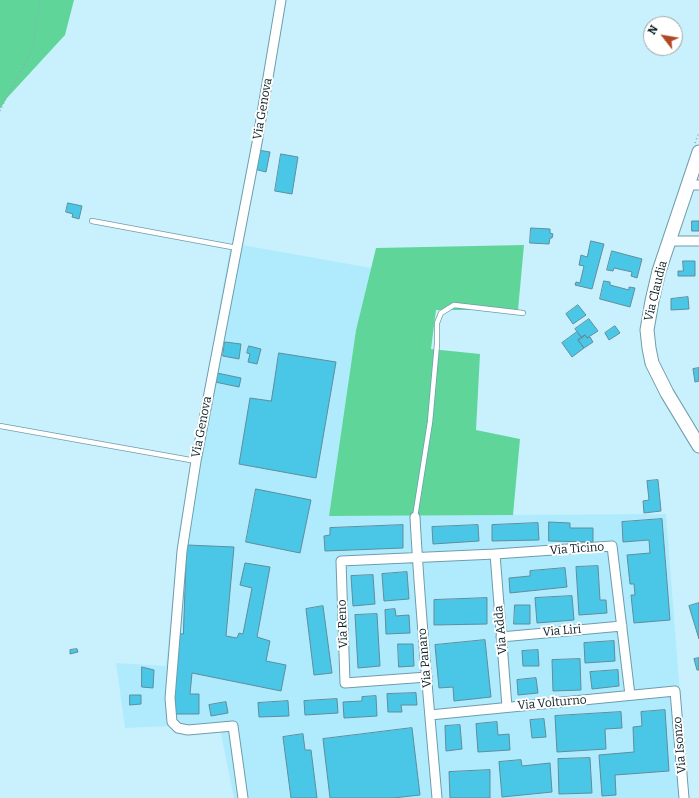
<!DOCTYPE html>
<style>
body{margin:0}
#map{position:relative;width:699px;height:798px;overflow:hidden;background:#c9f1fd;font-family:Bitter,serif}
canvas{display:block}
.north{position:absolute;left:643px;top:16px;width:40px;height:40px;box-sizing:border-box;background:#fff;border:1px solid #9ea6a8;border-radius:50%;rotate:301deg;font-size:11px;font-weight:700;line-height:16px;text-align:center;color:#0d2026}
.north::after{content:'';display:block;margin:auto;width:14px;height:18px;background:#af4823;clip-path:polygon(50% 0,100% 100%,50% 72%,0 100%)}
</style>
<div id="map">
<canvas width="699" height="798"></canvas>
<div class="north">N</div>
</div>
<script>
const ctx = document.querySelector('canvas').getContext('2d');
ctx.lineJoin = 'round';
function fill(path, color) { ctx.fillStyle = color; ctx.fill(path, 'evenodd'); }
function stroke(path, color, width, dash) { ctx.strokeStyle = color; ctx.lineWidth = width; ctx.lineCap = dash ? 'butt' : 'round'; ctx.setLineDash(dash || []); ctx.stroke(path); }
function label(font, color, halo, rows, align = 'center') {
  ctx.font = font + ' Bitter,serif'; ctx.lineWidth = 4; ctx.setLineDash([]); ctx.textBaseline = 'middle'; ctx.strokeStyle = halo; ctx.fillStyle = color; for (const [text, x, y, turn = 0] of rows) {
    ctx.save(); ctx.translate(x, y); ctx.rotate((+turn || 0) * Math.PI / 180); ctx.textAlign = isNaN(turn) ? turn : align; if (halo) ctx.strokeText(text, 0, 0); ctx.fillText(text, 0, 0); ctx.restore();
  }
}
const built = new Path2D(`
 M231,243L371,268L356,330L329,516L666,514L688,798H234L219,724L125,728L116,663L166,666L179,531Z`);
const green = new Path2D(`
 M0,0H74L65,35L7,98L0,109Z
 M524,245L518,310H436L431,349L480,354L476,430L520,439L513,515L329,516L356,330L376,248Z`);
const building = new Path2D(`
 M258,150L270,152L266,172L254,169Z
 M281,154L298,157L292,194L275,191Z
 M68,203L82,206L79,219L72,217L73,214L66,212Z
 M692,221H699V231H692Z
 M531,228L550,229V233L553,234L552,238H550L549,244L530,243Z
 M591,241L604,244L592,289L575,285L576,282L580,283L584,266L579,265L581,255L587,257Z
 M612,251L642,259L637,278L631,276L632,272L614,268L613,271L607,270Z
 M683,261H695V276H678V271H683Z
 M604,281L610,282V285L629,290V287L635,288L630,307L600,299Z
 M688,297L689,309L671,310V299Z
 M578,305L586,315L573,324L566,314Z
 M589,319L598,331L587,338L585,335L582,338L575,329Z
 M615,326L620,333L609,340L605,333Z
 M577,332L582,338L578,340L584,348L572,357L562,343Z
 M585,335L587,338L590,337L593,342L584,348L578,340Z
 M225,342L241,344L239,359L223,356Z
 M249,346L261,349L257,364L248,362L250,354L247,353Z
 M279,353L336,362L316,478L239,464L250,398L271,401Z
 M699,368V381L695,382L693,369Z
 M217,373L241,378L239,387L215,382Z
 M658,480L661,511L644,513L643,501L649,500L647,481Z
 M256,489L311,500L300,553L246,542Z
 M662,519L670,620L634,623L631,595H635L634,584H630L627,555L650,553L649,540L623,542L622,522Z
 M549,522L570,523V528H593V542L549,541Z
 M538,523L539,540L492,541V525Z
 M403,525V548L325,551L324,536L330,535V528Z
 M478,525L479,541L433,544L432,527Z
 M187,545L234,547L226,636L237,638L239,633L243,634L252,588L240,585L245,563L270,567L257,637L270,641L266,661L286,665L281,691L192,673L190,694H199V714H173L177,633L183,634Z
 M598,566L600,600H606L607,613L579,615L576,567Z
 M565,568L567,587L510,593L509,578L530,576V571Z
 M407,572L409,599L384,601L382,574Z
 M373,575L375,604L353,606L351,576Z
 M572,596L574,620L537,623L535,598Z
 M487,598V624L434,625V600Z
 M699,603V639L689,606Z
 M515,605H530V624H514Z
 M323,606L332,673L314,675L306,609Z
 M395,609L396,616L409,615L410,633L386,634L385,610Z
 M377,614L380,666L358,668L355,615Z
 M485,640L491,697L454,701L453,687L439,688L435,645Z
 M614,641L615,661L585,663L584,643Z
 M398,644H413L414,666L399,667Z
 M77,649L78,652L70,654V650Z
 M538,650L539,666H523L522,651Z
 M699,658V670H697L694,659Z
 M580,659L581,690L553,691L552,660Z
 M142,667L154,670L153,688L142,687Z
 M618,670L619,686L592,689L590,672Z
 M536,678L538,693L518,695L517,680Z
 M416,693L417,705H401L402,712H388L387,694Z
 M130,695H141V704L130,705Z
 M376,696L377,716L344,718L343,702L362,701V697Z
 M337,699L338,713L305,715L304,701Z
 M288,701L289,716L259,717L258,703Z
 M226,702L228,713L211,716L209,705Z
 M665,710L669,771L615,775L616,795L602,796L599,755L634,752L633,727L642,726L641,712Z
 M621,712L622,728L605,729L606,749L557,752L555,716Z
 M544,719L546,737L532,738L530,720Z
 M497,722L498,735L509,734L510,750L478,752L476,724Z
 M460,725L462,749L446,751L445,726Z
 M412,728L420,795L393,798H330L323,739Z
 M303,734L305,750H311L317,798H291L283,737Z
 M590,758L592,793L559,794L558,759Z
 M521,760L522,766L550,763L552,792L502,797L499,762Z
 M490,770V798H450L449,772Z`);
const path = new Path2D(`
 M0,111L7,96L25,64L34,41L36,23L41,0
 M695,143L699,132`);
const service = new Path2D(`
 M92,221L237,248
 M0,426L196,461
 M415,517L430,422L437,344V323L441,313L454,305L523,313`);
const minor = new Path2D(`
 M688,185H699
 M670,241H699
 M415,517C420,611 429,705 437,798
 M495,554L507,707
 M501,637L622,626
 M427,677L345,683L341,561L495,554L612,546L630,695
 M430,715L675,691L684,798
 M243,798L233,726L188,730L178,728L172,722L170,698L182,551L196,461L257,143L281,0`);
const primary = new Path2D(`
 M699,152L659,271L652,301L647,330L649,348L652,363L667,393L699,446`);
const streetNames = [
 ["Via Genova",263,109,-80],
 ["Via Claudia",656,291,-76],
 ["Via Genova",202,427,-79],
 ["Via Ticino",577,549,-4],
 ["Via Reno",343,624,-92],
 ["Via Adda",501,630,-95],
 ["Via Liri",562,631,-5],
 ["Via Panaro",425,658,-95],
 ["Via Volturno",552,703,-5],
 ["Via Isonzo",680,745,-95]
];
fill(built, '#afebfd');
fill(green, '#60d59a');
fill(building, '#4ac6e6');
stroke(building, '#5f8e9d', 1);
stroke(service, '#6e9dac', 6);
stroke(minor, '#6e9dac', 11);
stroke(primary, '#6e9dac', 15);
stroke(path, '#8aabb5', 1.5, [1, 3]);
stroke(service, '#fff', 4.5);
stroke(minor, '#fff', 9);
stroke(primary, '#fff', 13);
label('12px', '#0d2026', '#fff', streetNames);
</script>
